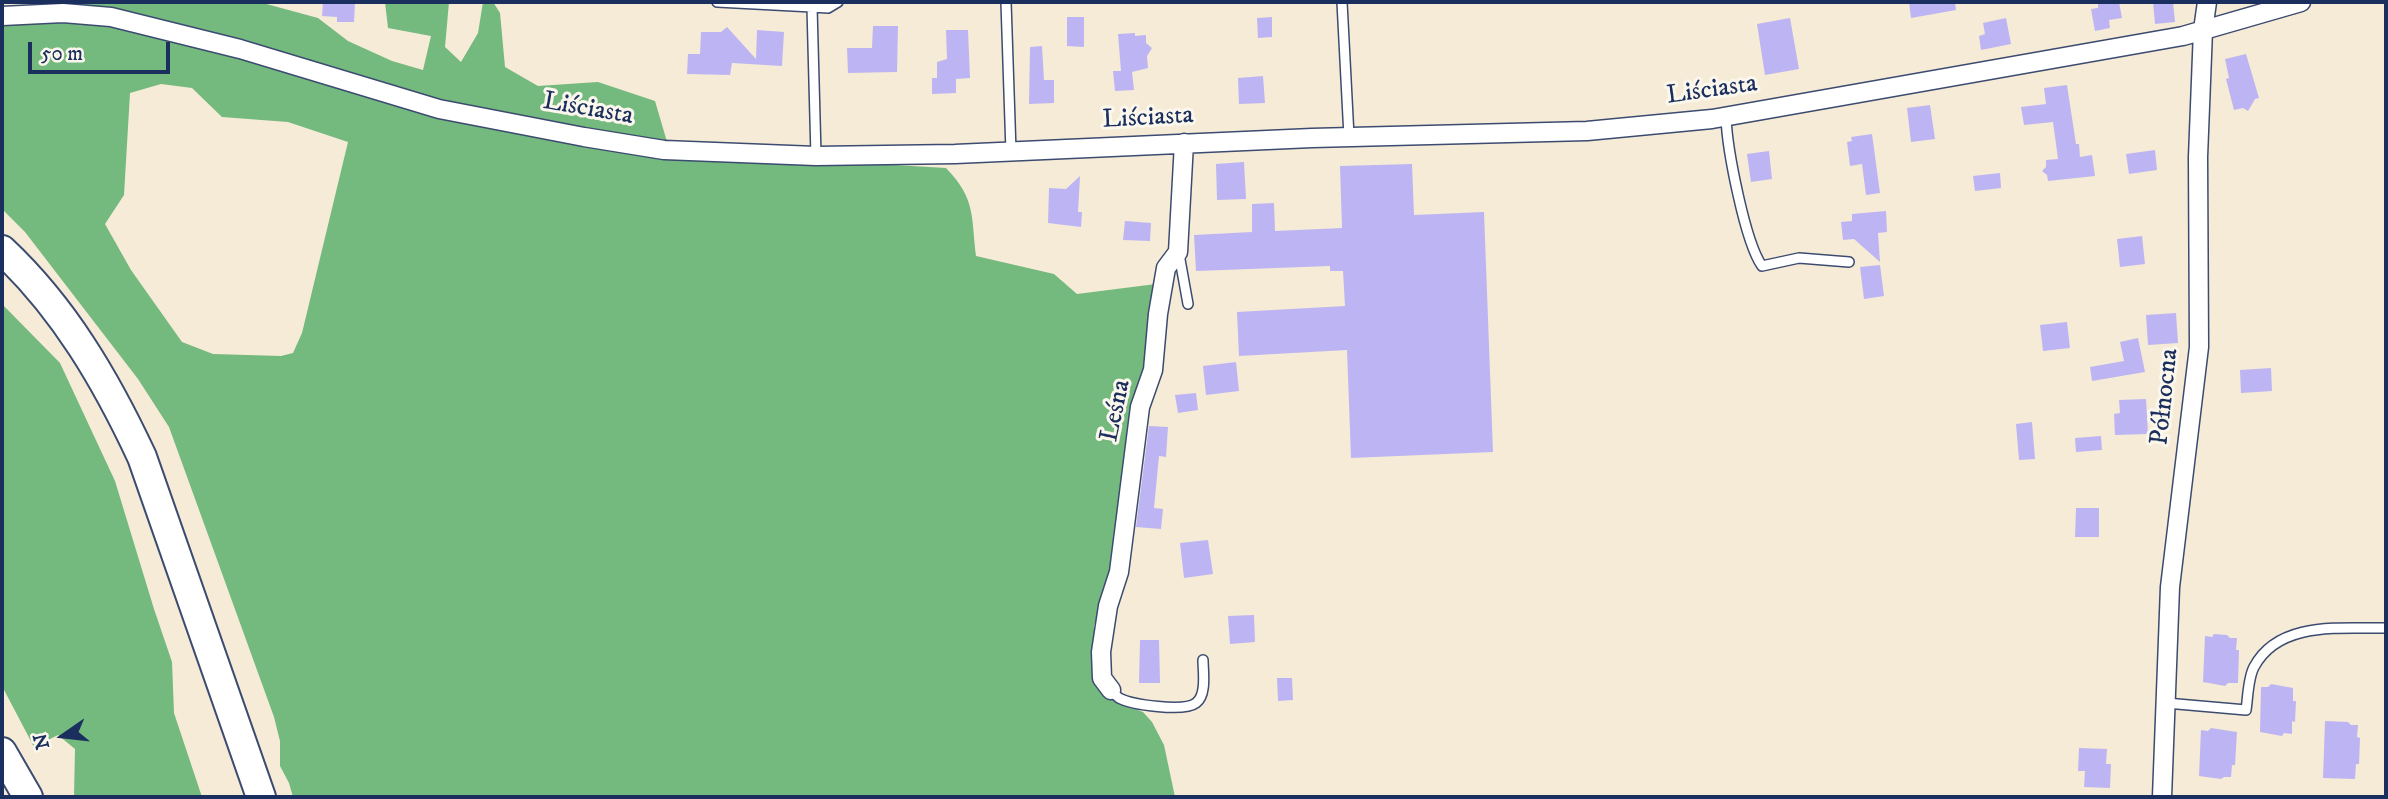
<!DOCTYPE html>
<meta charset="utf-8">
<style>
body{margin:0}
#map{position:relative;width:2388px;height:799px;overflow:hidden;background:#f6ebd6;font-family:"IM FELL DW Pica",serif}
canvas{display:block}
.frame{position:absolute;inset:0;border:4px solid #1b2f5e;pointer-events:none}
.north{position:absolute;left:28px;top:701px;width:70px;height:70px;-webkit-text-stroke:5px #fbf7ec;paint-order:stroke;rotate:256deg;font-size:19px;font-weight:700;line-height:28px;text-align:center;color:#1b2f5e}
.north::after{content:'';display:block;margin:auto;width:24px;height:32px;background:#1b2f5e;clip-path:polygon(50% 0,100% 100%,50% 72%,0 100%)}
.scale{position:absolute;left:28px;top:42px;width:142px;height:32px;box-sizing:border-box;border:4px solid #1b2f5e;border-top:0;padding-left:9px;font-size:21px;line-height:24px;white-space:nowrap;color:#1b2f5e;-webkit-text-stroke:5px #fbf7ec;paint-order:stroke}
</style>
<div id="map">
<canvas width="2388" height="799"></canvas>
<div class="frame"></div>
<div class="north">N</div>
<div class="scale">50 m</div>
</div>
<script>
const ctx = document.querySelector('canvas').getContext('2d');
ctx.lineJoin = 'round';
function fill(path, color) { ctx.fillStyle = color; ctx.fill(path, 'evenodd'); }
function stroke(path, color, width, dash) { ctx.strokeStyle = color; ctx.lineWidth = width; ctx.lineCap = dash ? 'butt' : 'round'; ctx.setLineDash(dash || []); ctx.stroke(path); }
function label(font, color, halo, rows, align = 'center') {
  ctx.font = font + ' "IM FELL DW Pica",serif'; ctx.lineWidth = 6; ctx.setLineDash([]); ctx.textBaseline = 'middle'; ctx.strokeStyle = halo; ctx.fillStyle = color; for (const [text, x, y, turn = 0] of rows) {
    ctx.save(); ctx.translate(x, y); ctx.rotate((+turn || 0) * Math.PI / 180); ctx.textAlign = isNaN(turn) ? turn : align; if (halo) ctx.strokeText(text, 0, 0); ctx.fillText(text, 0, 0); ctx.restore();
  }
}
const forest = new Path2D(`
 M61,2H259L318,18L348,41L392,61L423,70L431,36L388,28L385,2H449L445,47L461,62L478,33L483,2H493L500,13L505,67L538,86L598,82L655,101L670,152L946,168C976,199 971,216 976,256L1054,274L1077,294L1156,284L1152,343L1132,416L1119,499L1113,572L1094,626V651L1106,690L1118,703L1143,712L1152,722L1164,745L1175,797H293L289,783L280,766V741L274,717L169,427L138,379L25,232L2,209V15L55,14ZM161,84L192,88L222,117L288,122L348,142L302,333L293,353L281,356L213,354L182,342L131,270L105,224L124,195L130,93Z
 M2,304L60,363L115,481L154,609L172,662L174,713L202,797H74L75,749L58,735L34,747L2,686Z`);
const building = new Path2D(`
 M323,2H355L354,22H337V17L322,16Z
 M1909,2H1955L1956,10L1911,18Z
 M2098,2H2119L2122,18L2109,20L2110,28L2095,31L2091,9L2098,8Z
 M2153,2H2173L2175,22L2155,24Z
 M1067,17H1084V47L1067,46Z
 M1272,17V37L1258,38L1257,18Z
 M1790,18L1799,69L1765,75L1757,24Z
 M2006,18L2011,44L1981,50L1979,36L1985,34L1983,23Z
 M873,26H898L897,72L848,73L847,48H872Z
 M727,27L756,59L757,30L784,32L782,66L732,63L730,75L687,74L688,54H700L701,32H721Z
 M946,30H968L970,78L956,79V93L932,94V78H937V62L947,59Z
 M1135,33V36L1146,35V43L1152,48L1147,56L1148,68L1132,72L1134,90L1115,91L1113,71H1121L1118,34Z
 M1042,46L1044,80H1054V103L1029,104L1030,47Z
 M2246,54L2259,98L2255,99L2248,111L2243,108L2234,110L2226,79L2229,78L2225,59Z
 M1263,76L1265,103L1239,104L1238,78Z
 M2067,85L2076,144H2079L2080,157L2092,155L2095,176L2048,181L2047,175L2042,171L2046,167V160L2058,159L2053,122L2024,125L2021,107L2046,104L2044,88Z
 M1930,105L1935,139L1911,142L1907,108Z
 M1872,134L1880,193L1866,195L1862,164L1850,166L1847,142L1852,141L1851,137Z
 M2155,150L2157,170L2129,174L2126,154Z
 M1769,151L1772,179L1751,182L1747,154Z
 M1244,162L1246,199L1217,200L1216,164Z
 M1412,164L1414,215L1484,212L1493,452L1351,458L1347,350L1239,356L1237,312L1345,306L1343,271H1330V266L1196,271L1194,235L1252,232V204L1274,203L1275,231L1342,228L1340,166Z
 M2000,173L2001,188L1975,191L1973,176Z
 M1080,176L1078,212H1082L1081,227L1048,223L1049,188L1066,189Z
 M1886,211L1887,232L1878,233L1880,262L1854,239L1843,240L1841,222L1852,221V214Z
 M1125,221L1151,223L1150,241L1123,240Z
 M2142,236L2145,264L2120,267L2117,239Z
 M1880,265L1884,296L1864,299L1860,267Z
 M2176,313L2178,343L2148,345L2146,315Z
 M2067,322L2070,348L2043,351L2040,325Z
 M2138,338L2145,372L2092,381L2090,367L2124,361L2120,342Z
 M1236,362L1239,391L1206,395L1203,366Z
 M2271,368L2272,391L2241,393L2240,370Z
 M1196,393L1198,410L1178,413L1175,395Z
 M2146,399L2148,434L2115,435L2114,414L2120,413L2119,400Z
 M2032,422L2035,459L2019,460L2016,424Z
 M1149,426L1168,427L1166,457L1159,456L1154,508L1163,509L1161,529L1136,527Z
 M2101,436L2102,450L2076,452L2075,438Z
 M2076,508H2099V537H2075Z
 M1208,540L1213,574L1184,578L1180,543Z
 M1254,615L1255,642L1230,644L1228,616Z
 M2214,634L2227,635L2230,638H2237L2236,650H2239L2238,683H2228L2225,686L2203,682L2205,636L2212,637Z
 M1140,640H1159L1160,683H1139Z
 M1277,678H1292L1293,700L1278,701Z
 M2271,684L2293,688V701H2296L2295,722L2292,721V734L2284,733L2282,736L2260,732L2261,687H2268Z
 M2325,721L2348,722L2351,725H2358L2357,737L2360,738L2359,764H2356L2355,779L2323,778Z
 M2211,728L2237,732L2235,765H2232L2231,777H2224L2221,779L2199,776L2201,730L2208,731Z
 M2079,748L2107,749L2106,764H2111L2110,788L2084,787L2085,771H2078Z`);
const lane = new Path2D(`
 M717,2L812,7L816,156
 M1006,2L1011,152
 M1342,2L1349,137
 M812,7L828,8L838,2
 M1726,117C1727,149 1745,242 1762,266L1799,258L1849,262
 M1179,254L1188,304
 M1111,690C1114,693 1116,696 1119,698C1132,705 1184,712 1196,703C1207,695 1203,671 1203,660
 M2166,703L2246,710C2248,697 2248,678 2254,667C2279,620 2342,629 2386,628`);
const street = new Path2D(`
 M2,16L63,13L111,17L240,49L439,109L584,137L664,150L816,156L955,154L1312,138L1587,131L1712,119L2183,36L2301,2
 M1111,690L1102,678L1101,652L1108,606L1119,572L1140,407L1153,370L1158,314L1166,268L1178,252L1184,143
 M2162,797L2170,587L2199,347L2198,157L2203,30L2207,2`);
const primary = new Path2D(`
 M2,250C64,308 106,380 142,457L261,797
 M2,752L28,797`);
const streetNames = [
 ["Liściasta",1712,91,-8],
 ["Liściasta",588,110,10],
 ["Liściasta",1148,119,-3],
 ["Północna",2166,397,-84],
 ["Leśna",1117,411,-78]
];
fill(forest, '#74b97e');
fill(building, '#bdb5f3');
stroke(lane, '#3c4b70', 12);
stroke(street, '#3c4b70', 21);
stroke(primary, '#3c4b70', 32);
stroke(lane, '#fff', 9);
stroke(street, '#fff', 18);
stroke(primary, '#fff', 28);
label('26px', '#1b2f5e', '#fbf7ec', streetNames);
</script>
